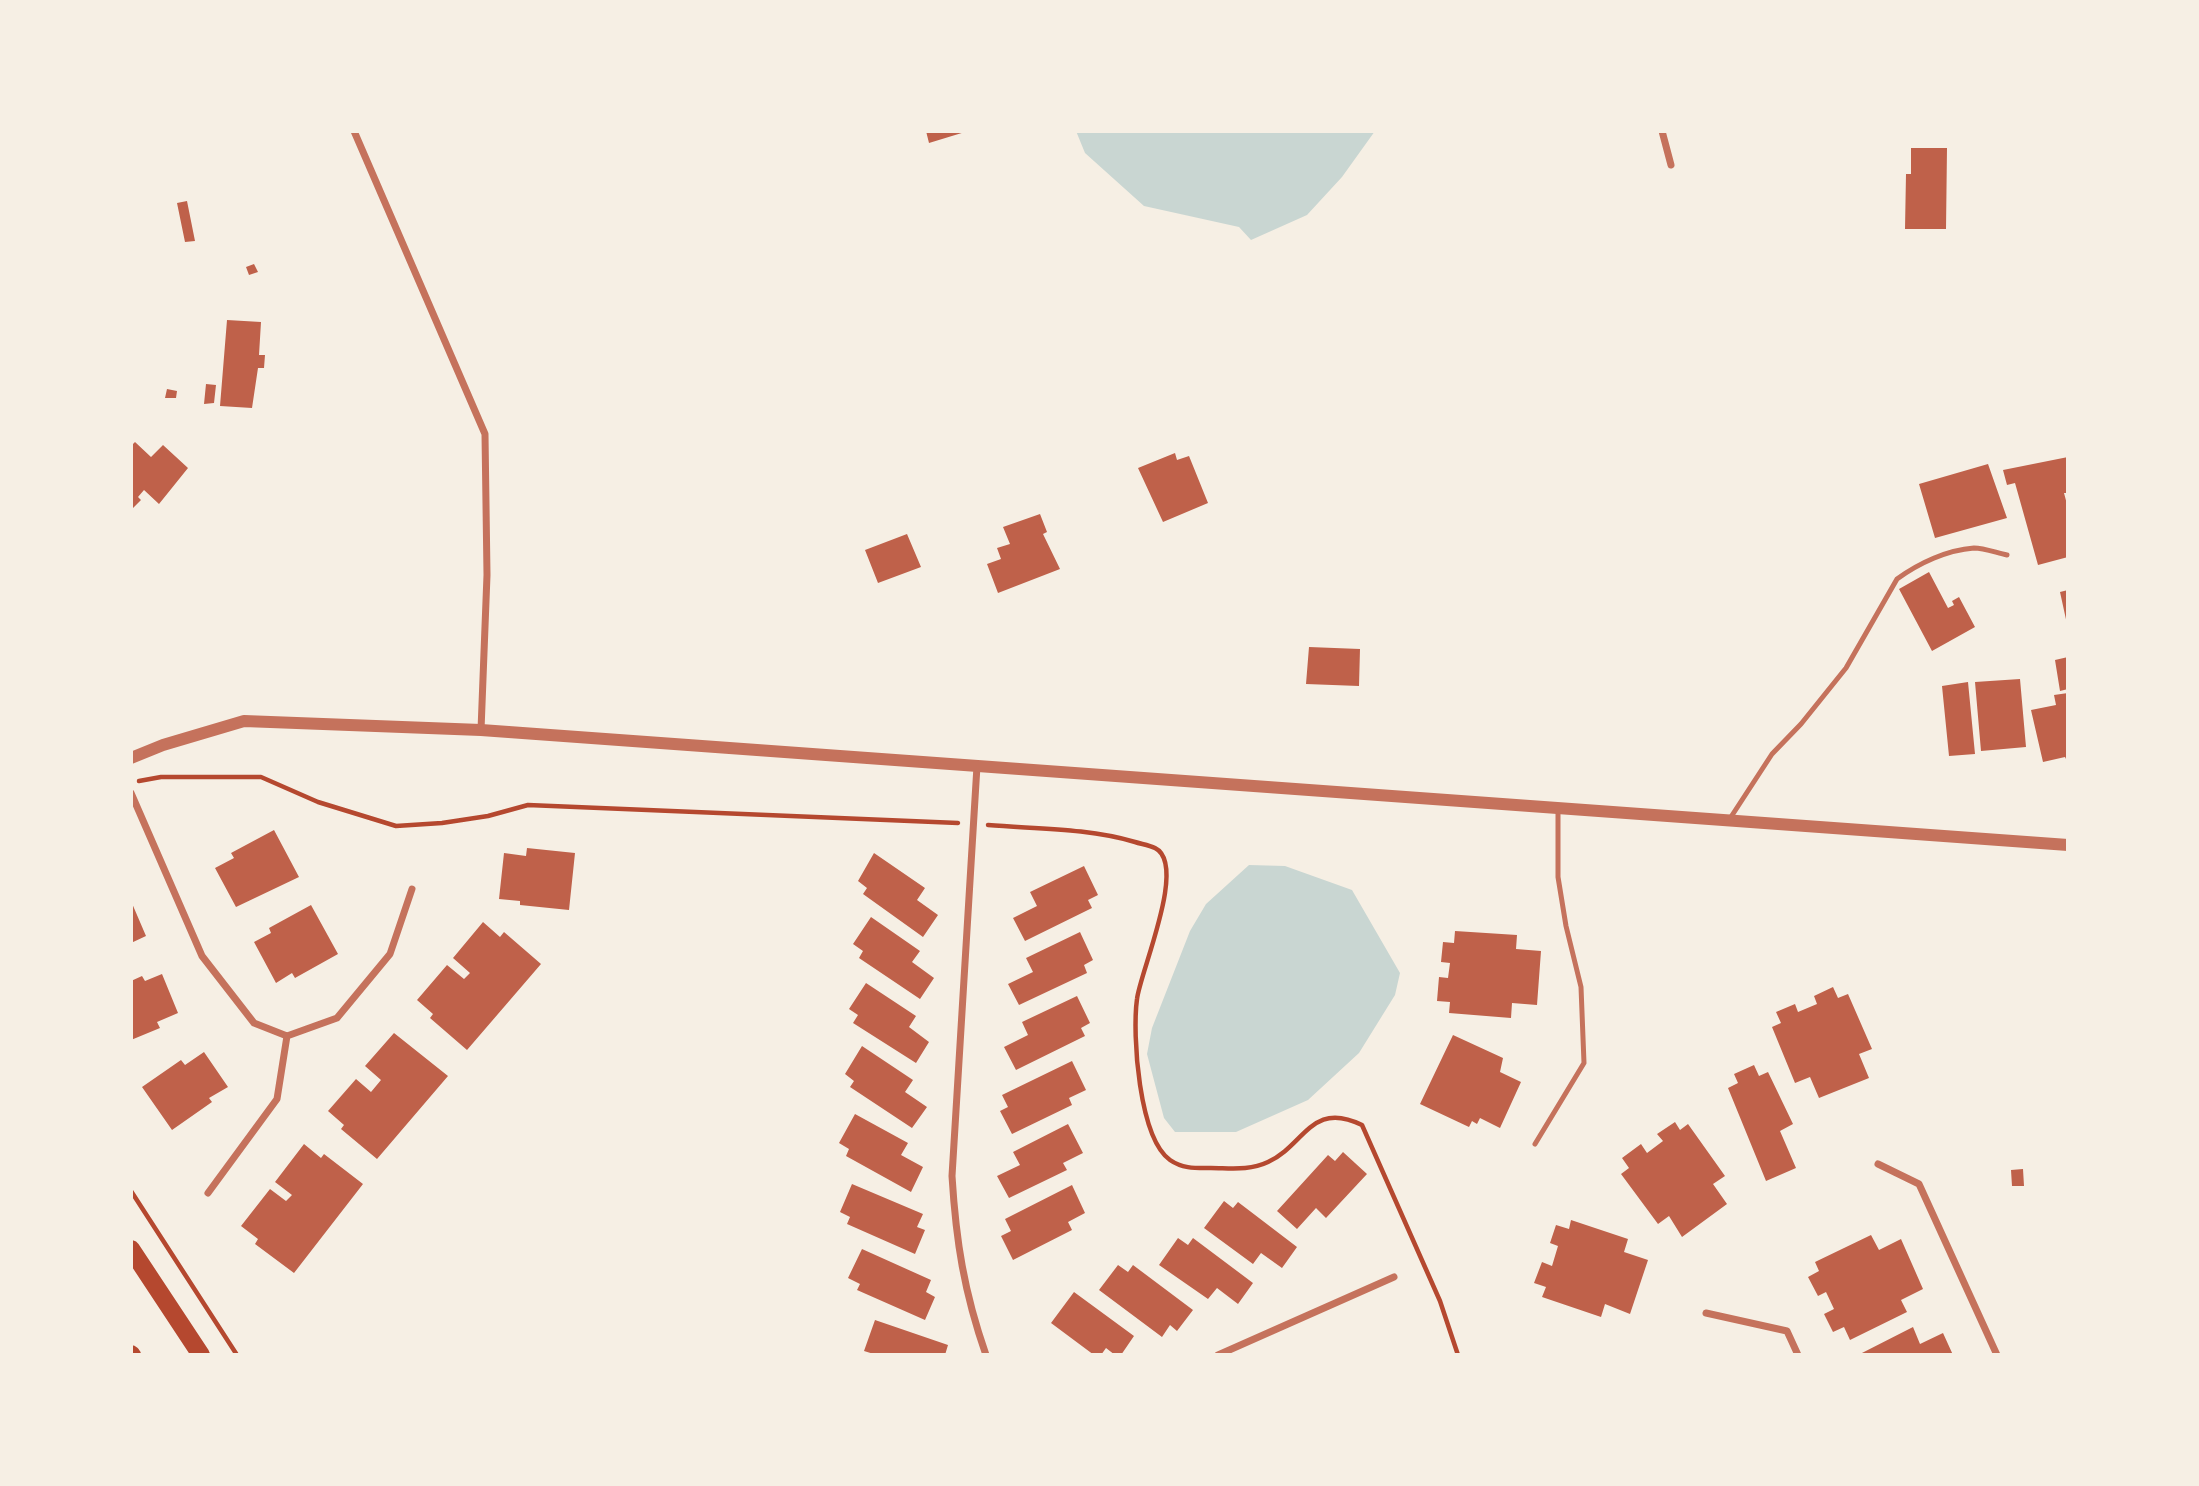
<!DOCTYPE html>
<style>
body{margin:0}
#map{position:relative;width:2199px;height:1486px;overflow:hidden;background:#f6efe4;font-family:"Titillium Web",sans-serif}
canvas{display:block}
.frame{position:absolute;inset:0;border:133px solid #f6efe4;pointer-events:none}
</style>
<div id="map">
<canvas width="2199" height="1486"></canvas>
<div class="frame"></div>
</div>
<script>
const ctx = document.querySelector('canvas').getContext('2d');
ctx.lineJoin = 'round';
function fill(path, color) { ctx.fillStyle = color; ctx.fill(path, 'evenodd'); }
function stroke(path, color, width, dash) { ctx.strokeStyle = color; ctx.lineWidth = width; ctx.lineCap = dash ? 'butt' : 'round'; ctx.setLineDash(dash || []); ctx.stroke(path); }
const water = new Path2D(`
 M1076,131H1375L1342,177L1307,215L1251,240L1239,227L1144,206L1085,153Z
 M1249,865L1285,866L1352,890L1400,973L1395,995L1359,1053L1308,1100L1236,1132H1175L1164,1118L1147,1054L1152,1028L1190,931L1206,904Z`);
const building = new Path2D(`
 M926,131H965V132L929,143Z
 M1911,148H1947L1946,229H1905L1906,174H1911Z
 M187,201L195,241L185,242L177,203Z
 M254,264L258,272L249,275L246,267Z
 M227,320L261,322L259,355H265L264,368H258L252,408L220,406Z
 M206,384L216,385L214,403L204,404Z
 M167,389L177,391L176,398H165Z
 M135,442L151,457L163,445L188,468L159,504L144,490L138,497L141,500L131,510V446Z
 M1175,453L1177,460L1189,456L1208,503L1163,522L1138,468Z
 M2068,457V493H2064L2068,508V557L2038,565L2015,483L2007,485L2003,470Z
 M1988,464L2007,518L1935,538L1919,484Z
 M1040,514L1047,532L1043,534L1060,569L998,593L987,564L1001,559L997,548L1010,544L1003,527Z
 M907,534L921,567L878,583L865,550Z
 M1929,572L1948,608L1954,605L1952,601L1959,597L1975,627L1932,651L1899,589Z
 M2068,590V623L2067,624L2060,592Z
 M1309,647L1360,649L1359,686L1306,684Z
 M2068,657V689L2060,691L2055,660Z
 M2020,679L2026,747L1981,751L1975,682Z
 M1968,682L1975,754L1949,756L1942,686Z
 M2068,693V763L2065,757L2043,762L2031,710L2056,705L2054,695Z
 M274,830L299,877L236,907L215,868L234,858L231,853Z
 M527,848L575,853L569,910L520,905V901L499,899L504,853L526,856Z
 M874,853L925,888L917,900L938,915L923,937L863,894L867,888L858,881Z
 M1084,866L1098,895L1088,900L1092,908L1025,941L1013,918L1037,906L1030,892Z
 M131,901L146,936L131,943Z
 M311,905L338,954L295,978L292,973L276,983L254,942L271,933L269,928Z
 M871,917L920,951L912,962L934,978L920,999L859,958L863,951L853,944Z
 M483,922L500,937L504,932L541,964L467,1050L430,1018L433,1014L417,1000L447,965L464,979L470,973L453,958Z
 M1455,931L1517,935L1516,949L1541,951L1537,1005L1512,1003L1511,1018L1449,1013L1450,1002L1437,1001L1439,977L1448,978L1450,963L1441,962L1443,942L1454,943Z
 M1080,932L1093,960L1084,965L1087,973L1019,1005L1008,984L1033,972L1026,958Z
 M162,974L178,1013L157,1022L160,1028L131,1040V981L142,976L145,981Z
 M866,983L916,1016L909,1027L929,1042L916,1063L853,1023L858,1015L849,1009Z
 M1833,987L1838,998L1848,994L1872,1049L1859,1054L1869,1078L1819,1098L1810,1077L1795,1083L1772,1027L1781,1023L1776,1012L1795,1004L1798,1012L1817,1004L1814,996Z
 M1077,996L1090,1023L1081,1028L1085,1036L1016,1070L1004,1047L1028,1035L1022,1022Z
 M394,1033L448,1076L377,1159L341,1129L344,1125L328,1111L356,1079L371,1092L381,1080L365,1066Z
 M1453,1035L1503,1058L1500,1072L1521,1082L1500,1128L1480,1118L1477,1124L1472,1121L1469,1127L1420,1104Z
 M862,1046L913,1080L905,1092L927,1107L912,1128L850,1087L854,1081L845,1074Z
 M204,1052L228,1087L209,1098L212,1102L172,1130L142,1087L181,1060L185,1065Z
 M1072,1061L1086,1090L1069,1098L1072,1105L1012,1134L1000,1111L1008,1107L1002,1095Z
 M1754,1065L1759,1076L1768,1072L1793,1124L1780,1131L1796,1168L1766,1181L1728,1088L1738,1083L1734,1074Z
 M855,1114L908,1143L901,1155L923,1167L911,1192L846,1156L849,1149L839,1143Z
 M1675,1122L1680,1130L1688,1124L1725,1176L1713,1184L1727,1204L1682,1237L1669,1216L1658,1224L1621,1174L1629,1168L1622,1158L1641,1144L1647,1153L1663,1141L1657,1134Z
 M1068,1124L1083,1153L1063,1163L1067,1170L1009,1198L997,1176L1020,1165L1013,1152Z
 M304,1144L321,1158L324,1154L363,1184L294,1273L255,1244L258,1239L241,1226L270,1189L286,1201L292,1195L275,1182Z
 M1343,1152L1367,1174L1326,1218L1316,1208L1297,1229L1277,1211L1328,1155L1335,1161Z
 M2023,1169L2024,1186H2012L2011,1170Z
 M852,1184L923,1214L917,1227L925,1230L915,1254L847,1224L850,1217L840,1212Z
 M1072,1185L1085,1213L1068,1222L1072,1230L1013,1260L1001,1236L1011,1231L1005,1219Z
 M1224,1201L1233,1208L1238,1202L1297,1247L1282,1268L1261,1253L1253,1264L1204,1228Z
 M1571,1220L1628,1239L1624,1252L1648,1260L1630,1314L1605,1304L1601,1317L1542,1297L1546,1287L1534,1283L1542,1262L1552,1266L1558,1246L1550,1243L1556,1225L1569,1229Z
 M1871,1235L1879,1250L1901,1239L1923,1289L1901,1300L1907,1312L1850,1340L1844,1327L1833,1332L1824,1314L1834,1309L1826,1292L1818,1296L1808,1277L1819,1271L1815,1262Z
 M1178,1238L1188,1245L1193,1238L1253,1283L1238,1304L1217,1288L1208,1299L1159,1265Z
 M862,1249L931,1280L926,1292L935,1297L925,1320L857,1290L860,1284L848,1278Z
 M1118,1265L1128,1272L1133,1265L1193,1310L1177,1331L1170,1325L1162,1337L1099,1290Z
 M1074,1292L1134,1336L1121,1355H1115L1106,1348L1101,1355H1094L1051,1323Z
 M875,1320L948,1345L945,1355H877L864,1351Z
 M1913,1327L1920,1344L1943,1333L1953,1355H1858Z`);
const path = new Path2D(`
 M139,781L161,777H261L318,802L396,826L442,823L488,816L528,805L958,823
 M988,825C1037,829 1088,828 1135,842C1141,844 1149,845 1155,848C1188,864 1140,972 1137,999C1132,1035 1139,1138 1170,1160C1183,1169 1196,1168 1211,1168C1230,1168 1249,1171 1268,1162C1305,1145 1311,1100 1362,1125L1440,1301L1458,1355
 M131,1191L237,1355`);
const service = new Path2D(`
 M1729,820L1772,754L1801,724L1846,668L1897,579C1919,563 1947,550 1974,548C1984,548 1997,553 2007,555
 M1535,1144L1584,1063L1581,987L1566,926L1558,877V808`);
const minor = new Path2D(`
 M354,131L485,434L487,575L481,730
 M1662,131L1671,165
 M977,766L952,1176C956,1241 964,1292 986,1355
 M131,793L202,956L254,1023L287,1036L337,1018L390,954L412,889
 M1878,1164L1919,1184L1997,1355
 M208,1193L277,1099L287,1036
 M1706,1313L1787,1331L1798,1355
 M1218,1355L1394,1277`);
const tertiary = new Path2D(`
 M131,758L163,745L244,721L481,730L2068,845`);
const primary = new Path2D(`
 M131,1249L201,1355
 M131,1354L132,1355`);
fill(water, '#c9d6d2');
fill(building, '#bf614a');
stroke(path, '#b5482f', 4.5);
stroke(service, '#c5725c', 5);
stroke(minor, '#c5725c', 7);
stroke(tertiary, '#c5725c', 12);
stroke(primary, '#b5482f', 18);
</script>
